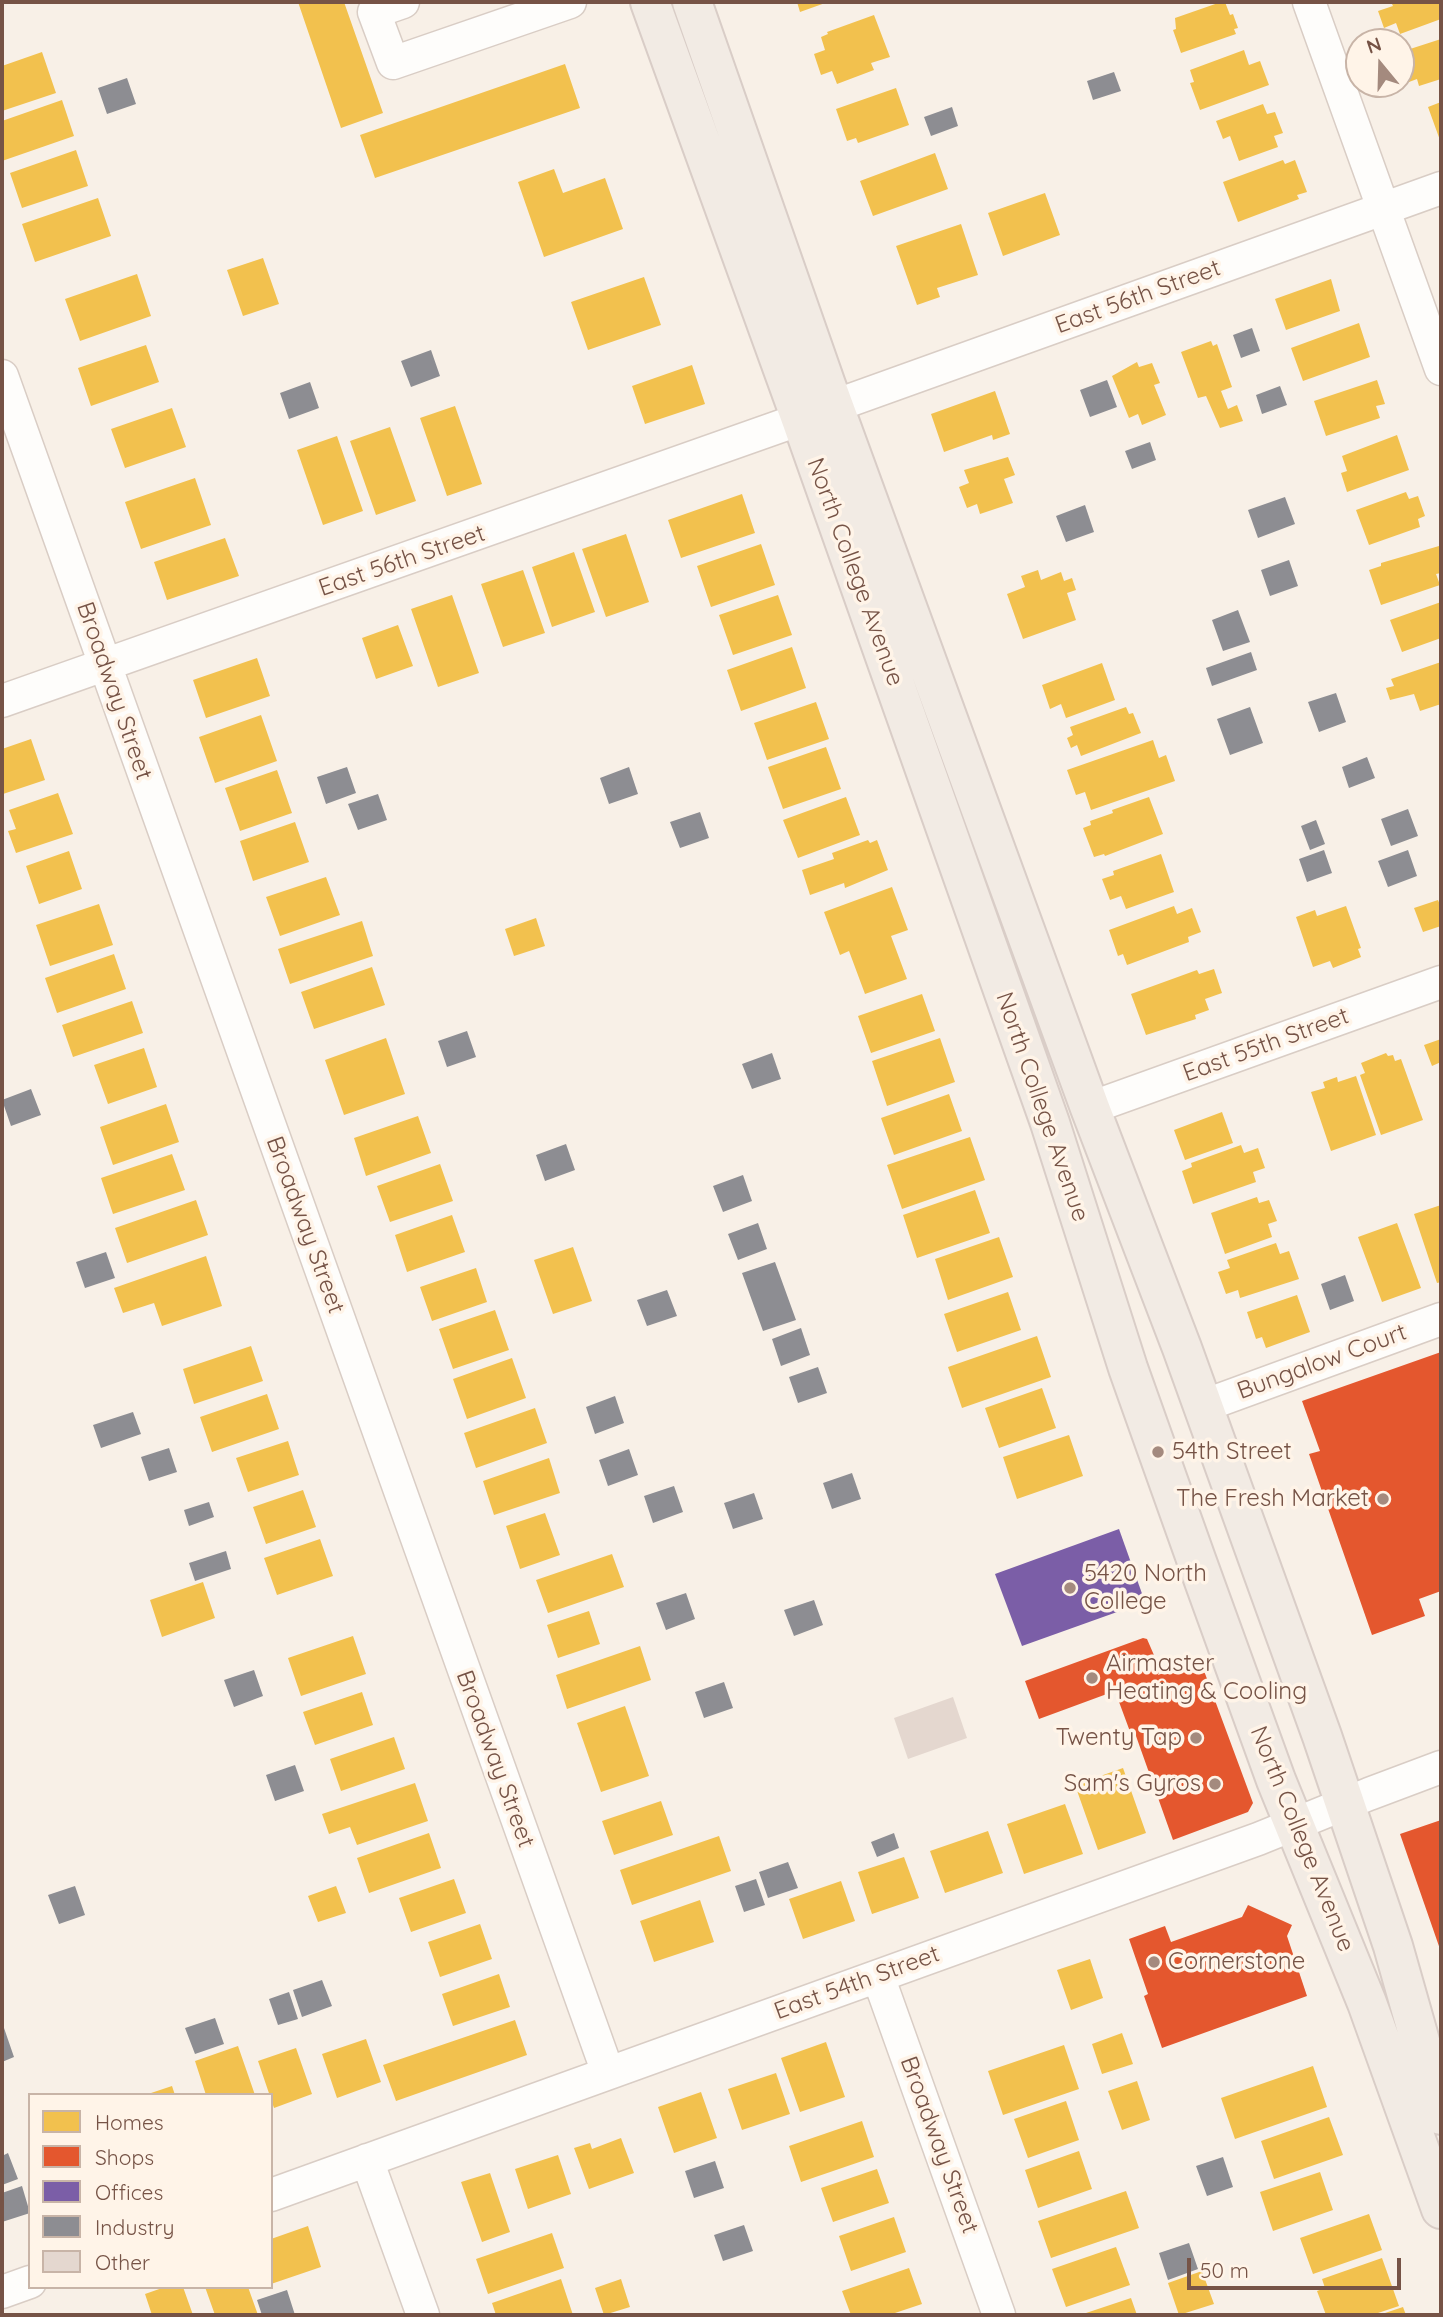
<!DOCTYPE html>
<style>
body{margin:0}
#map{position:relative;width:1443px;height:2317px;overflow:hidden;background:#f8f0e7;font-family:Quicksand,sans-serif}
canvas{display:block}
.frame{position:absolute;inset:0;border:4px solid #765346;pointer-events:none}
.legend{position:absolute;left:28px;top:2093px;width:245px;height:196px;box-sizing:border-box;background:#fff4e8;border:2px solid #c8b4a7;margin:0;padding:9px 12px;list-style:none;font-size:21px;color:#765346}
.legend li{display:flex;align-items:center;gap:14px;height:35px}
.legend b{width:35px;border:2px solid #c8b4a7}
.north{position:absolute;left:1345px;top:28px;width:70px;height:70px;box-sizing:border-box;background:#fff4e8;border:2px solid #c8b4a7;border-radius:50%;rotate:341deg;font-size:19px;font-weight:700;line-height:28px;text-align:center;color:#765346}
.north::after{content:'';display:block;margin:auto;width:24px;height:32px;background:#a48a7e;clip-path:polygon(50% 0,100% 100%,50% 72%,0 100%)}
.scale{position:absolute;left:1187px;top:2258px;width:214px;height:32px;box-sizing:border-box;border:4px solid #765346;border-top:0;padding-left:9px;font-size:21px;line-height:24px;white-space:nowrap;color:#765346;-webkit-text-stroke:5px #fff4e8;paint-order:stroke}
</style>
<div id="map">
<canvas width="1443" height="2317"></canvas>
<div class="frame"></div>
<ul class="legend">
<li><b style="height:19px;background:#f2c14e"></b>Homes</li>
<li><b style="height:19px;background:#e4572e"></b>Shops</li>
<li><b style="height:19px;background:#7b5ea7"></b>Offices</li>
<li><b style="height:19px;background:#8d8d92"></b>Industry</li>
<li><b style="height:19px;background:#e4d7cf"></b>Other</li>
</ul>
<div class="north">N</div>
<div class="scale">50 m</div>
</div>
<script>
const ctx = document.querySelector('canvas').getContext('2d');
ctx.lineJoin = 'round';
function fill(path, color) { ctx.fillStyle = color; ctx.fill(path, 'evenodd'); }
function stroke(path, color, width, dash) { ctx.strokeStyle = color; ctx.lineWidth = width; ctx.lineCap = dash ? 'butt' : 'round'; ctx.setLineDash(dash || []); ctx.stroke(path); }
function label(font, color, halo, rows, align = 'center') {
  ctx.font = font + ' Quicksand,sans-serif'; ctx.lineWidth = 7; ctx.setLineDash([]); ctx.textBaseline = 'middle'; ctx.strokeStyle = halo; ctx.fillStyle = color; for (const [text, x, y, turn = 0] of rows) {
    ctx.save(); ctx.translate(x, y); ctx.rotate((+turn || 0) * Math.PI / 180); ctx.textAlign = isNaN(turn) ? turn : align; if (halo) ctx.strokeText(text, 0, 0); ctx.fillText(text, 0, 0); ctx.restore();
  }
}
const homes = new Path2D(`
 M298,2H344L383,113L341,128Z
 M797,2H828L800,12Z
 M1221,2H1225L1230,15L1233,14L1238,28L1234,29L1236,34L1181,53L1173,30L1176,29L1175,18Z
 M1391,2H1441V19L1400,34L1396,23L1384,28L1378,11L1393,6Z
 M874,15L890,57L871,63L874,70L837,84L832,71L821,75L814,54L825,50L821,37L828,34L827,32Z
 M1441,39V79L1419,86L1417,79L1409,82L1402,62L1410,59L1407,50Z
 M1244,50L1249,65L1260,61L1269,85L1200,110L1190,83L1194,82L1190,70Z
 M42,52L56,93L2,111V66Z
 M565,64L580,108L375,178L360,135Z
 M896,88L909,125L858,143L856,138L847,141L836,109Z
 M62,100L74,136L2,161V121Z
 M1441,102V143L1428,107Z
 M1263,104L1267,114L1275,112L1283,133L1274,136L1278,147L1239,161L1230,136L1223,139L1216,121Z
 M76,150L88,186L22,208L10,173Z
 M935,153L948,189L873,216L860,181Z
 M1283,160L1285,164L1295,160L1307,192L1297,195L1299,199L1238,222L1223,182Z
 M554,169L563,193L605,178L623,229L544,257L518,182Z
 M1045,193L1060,235L1003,256L988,213Z
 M98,198L111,236L35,262L22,224Z
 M961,224L978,275L937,288L940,297L917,305L896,246Z
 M263,258L279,304L243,316L227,270Z
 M137,274L151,316L80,341L65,299Z
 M644,277L661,325L588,350L571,302Z
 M1331,279L1340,311L1286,330L1275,299Z
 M1359,323L1370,357L1303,381L1291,348Z
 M1211,341L1213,346L1217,344L1232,387L1221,391L1228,409L1237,405L1243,421L1220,428L1206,396L1198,398L1181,352Z
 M146,345L159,382L91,406L78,368Z
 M1137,362L1139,367L1152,363L1160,383L1154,385L1166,415L1142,425L1138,414L1129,418L1112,376Z
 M692,365L705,404L645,424L632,386Z
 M1377,380L1385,404L1376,406L1380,418L1326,436L1314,401Z
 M995,391L1010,434L993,440L992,435L944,452L931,414Z
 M455,406L482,484L447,496L420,418Z
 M172,408L186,447L125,468L111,429Z
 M390,427L416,501L376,515L350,441Z
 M1397,435L1409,470L1347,492L1341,473L1347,471L1342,456Z
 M337,436L363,511L323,525L297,450Z
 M1008,457L1015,475L1004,479L1013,503L980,514L977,504L967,508L959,487L969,483L964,470Z
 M195,478L211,525L141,549L125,502Z
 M1406,492L1409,499L1418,496L1425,516L1418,519L1420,527L1369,545L1356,510Z
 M742,494L755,533L681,558L668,520Z
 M626,534L649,602L606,617L582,549Z
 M225,538L239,576L167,600L154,562Z
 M761,544L775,585L711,607L697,566Z
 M1439,546L1441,573L1436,574L1440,585L1381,605L1369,570L1381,566V563Z
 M574,552L595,612L552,627L532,567Z
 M523,570L545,633L503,647L481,584Z
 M1038,570L1041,580L1061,572L1064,581L1072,578L1076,590L1067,593L1076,620L1023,639L1007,594L1025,587L1021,576Z
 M452,595L479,673L438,687L411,609Z
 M778,595L792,635L733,655L719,615Z
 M1441,602V638L1402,652L1390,620Z
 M398,625L413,666L376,679L362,638Z
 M792,647L806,688L741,711L727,670Z
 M257,658L270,696L206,718L193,680Z
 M1441,662V704L1420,711L1414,694L1390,700L1386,688L1394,686L1391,679Z
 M1102,663L1115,700L1066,718L1061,704L1050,709L1042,685Z
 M816,702L829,739L767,760L754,723Z
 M1126,707L1129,714L1133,713L1141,733L1081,756L1077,745L1071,748L1067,738L1073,735L1070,727Z
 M261,715L277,761L215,783L199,737Z
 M31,739L45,780L3,794L2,749Z
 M1153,740L1159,758L1166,755L1175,781L1091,810L1085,792L1076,795L1067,770Z
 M826,747L841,789L783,809L768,767Z
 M277,770L292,813L240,831L225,788Z
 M58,793L73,834L16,853L8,831L16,829L9,810Z
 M846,797L860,835L798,858L783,820Z
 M1149,797L1163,834L1105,856L1104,854L1094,857L1083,828L1091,825L1090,821L1113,813L1112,810Z
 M295,822L309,862L253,881L240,841Z
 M868,840L870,843L877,840L888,870L845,888L844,883L810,895L802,870L834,859L832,853Z
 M69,851L82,889L39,904L26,866Z
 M1161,854L1174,892L1126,909L1121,896L1110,900L1102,879L1114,875L1113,871Z
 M326,877L340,915L280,936L266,897Z
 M892,887L908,930L891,936L907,979L865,994L849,951L840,955L824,912Z
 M1438,900L1441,907V926L1423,932L1414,908Z
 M99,904L113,945L50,966L36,925Z
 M1174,906L1177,914L1192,908L1201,932L1188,937L1189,942L1127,965L1123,954L1118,956L1109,930Z
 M1346,906L1361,948L1358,949L1361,957L1333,968L1330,961L1313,967L1296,917L1315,910L1317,916Z
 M536,918L545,946L514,956L505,929Z
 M362,921L373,956L290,984L278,949Z
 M114,954L126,989L57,1013L45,978Z
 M372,967L385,1005L314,1029L301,992Z
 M1214,969L1222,993L1205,999L1209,1010L1195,1015L1196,1019L1146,1035L1131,994L1197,970L1199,974Z
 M922,994L935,1031L871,1053L858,1016Z
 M132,1001L143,1033L73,1057L62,1025Z
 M386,1038L405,1094L344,1115L325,1060Z
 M940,1038L955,1082L887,1106L872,1061Z
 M1441,1039V1062L1432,1066L1424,1045Z
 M144,1048L157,1087L108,1104L94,1065Z
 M1386,1053L1388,1056L1393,1055L1395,1061L1401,1059L1423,1120L1381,1135L1360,1075L1365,1073L1361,1063Z
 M1356,1076L1376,1135L1331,1151L1311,1092L1325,1088L1323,1082L1337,1077L1338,1082Z
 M949,1094L962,1131L894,1155L881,1118Z
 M166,1104L179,1142L113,1165L100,1127Z
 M1222,1112L1233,1143L1185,1160L1174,1130Z
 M418,1116L431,1153L366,1176L354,1138Z
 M970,1137L985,1180L902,1209L887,1165Z
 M1241,1145L1244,1153L1258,1148L1265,1168L1253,1172L1256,1182L1193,1204L1182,1171L1192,1167L1191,1163Z
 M172,1154L185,1190L113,1214L101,1178Z
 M440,1164L453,1201L390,1222L377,1186Z
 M975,1190L990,1233L917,1258L903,1215Z
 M1257,1197L1259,1203L1269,1200L1277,1221L1268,1224L1272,1237L1225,1254L1211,1213Z
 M196,1200L208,1235L127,1263L115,1228Z
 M1441,1205V1282L1437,1283L1414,1214Z
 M452,1215L465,1252L407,1272L395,1235Z
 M1397,1223L1421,1288L1382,1302L1358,1237Z
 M999,1237L1013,1277L948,1300L935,1259Z
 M1276,1243L1280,1254L1289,1251L1299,1279L1240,1298L1238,1290L1226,1294L1218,1272L1230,1268L1227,1260Z
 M573,1247L592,1301L553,1314L534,1260Z
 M206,1256L222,1306L162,1326L154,1303L123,1313L114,1288Z
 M476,1268L487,1302L432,1321L420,1287Z
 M1008,1292L1021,1330L957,1352L944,1314Z
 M1297,1295L1310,1332L1266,1348L1262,1337L1256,1339L1247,1312Z
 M495,1310L509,1350L453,1369L439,1329Z
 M1037,1336L1051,1377L962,1408L948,1367Z
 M251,1346L263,1381L194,1404L183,1369Z
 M512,1358L526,1398L467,1419L453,1379Z
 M1042,1388L1056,1428L999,1448L985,1408Z
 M267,1394L279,1429L212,1452L200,1417Z
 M535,1408L547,1443L476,1468L464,1433Z
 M1069,1435L1083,1476L1017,1499L1003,1457Z
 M288,1441L299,1475L248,1492L236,1458Z
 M549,1458L560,1493L494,1515L483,1481Z
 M303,1490L316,1527L266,1544L253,1507Z
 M545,1513L560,1555L520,1569L506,1526Z
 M320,1539L333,1576L277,1595L264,1558Z
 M612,1554L624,1587L548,1613L536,1580Z
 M203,1582L215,1618L162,1637L150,1600Z
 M589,1611L600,1644L558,1658L547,1625Z
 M353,1636L366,1674L301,1696L288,1658Z
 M640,1646L651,1680L567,1709L556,1675Z
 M362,1692L373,1725L315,1745L303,1712Z
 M625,1706L649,1776L601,1792L577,1723Z
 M394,1737L405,1769L341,1791L330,1759Z
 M1123,1768L1146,1833L1098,1850L1075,1785Z
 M415,1783L428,1821L357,1845L350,1827L329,1834L322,1814Z
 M661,1801L673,1835L614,1855L602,1821Z
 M1065,1804L1083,1854L1024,1874L1007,1824Z
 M988,1831L1003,1873L945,1893L930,1851Z
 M429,1833L441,1868L369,1893L357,1858Z
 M719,1836L731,1871L632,1905L620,1870Z
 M904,1857L919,1898L872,1914L858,1872Z
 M454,1879L466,1913L411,1932L399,1898Z
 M841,1881L855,1921L803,1939L789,1899Z
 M336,1886L346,1913L318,1922L308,1896Z
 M700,1900L714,1942L654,1962L640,1921Z
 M480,1924L492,1959L440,1977L428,1942Z
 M1090,1959L1103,1998L1071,2010L1057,1970Z
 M499,1974L510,2007L453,2026L442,1994Z
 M515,2020L527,2055L396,2101L383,2065Z
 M1122,2033L1133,2064L1102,2074L1092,2044Z
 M366,2039L381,2082L337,2098L322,2054Z
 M826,2042L845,2097L800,2112L781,2058Z
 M1064,2045L1079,2089L1003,2115L988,2071Z
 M238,2046L255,2095H206L195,2061Z
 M296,2048L312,2094L274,2108L258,2061Z
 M1313,2066L1327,2107L1235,2139L1221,2098Z
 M776,2073L790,2114L742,2130L728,2089Z
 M1137,2081L1150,2120L1122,2130L1108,2091Z
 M172,2086L175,2095H148V2094Z
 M701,2092L717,2138L674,2153L658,2107Z
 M1066,2101L1079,2140L1028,2158L1014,2119Z
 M1329,2117L1343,2155L1274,2179L1261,2141Z
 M862,2121L874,2157L801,2182L789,2146Z
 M621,2138L634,2173L589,2189L574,2148L590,2143L592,2149Z
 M1079,2151L1092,2189L1038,2208L1025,2170Z
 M558,2155L571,2194L528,2209L515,2169Z
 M877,2169L889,2203L833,2222L821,2188Z
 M1320,2172L1333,2210L1273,2231L1260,2192Z
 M490,2173L510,2232L482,2242L461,2182Z
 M1126,2191L1139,2228L1051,2258L1038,2221Z
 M1369,2214L1382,2250L1313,2274L1300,2238Z
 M894,2217L906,2252L851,2271L839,2236Z
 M308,2226L321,2267L271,2284V2239Z
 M552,2233L564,2268L488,2294L476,2259Z
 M1116,2247L1130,2285L1066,2307L1052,2269Z
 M1382,2258L1399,2306L1372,2315H1326L1317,2291L1325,2288L1322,2279Z
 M909,2268L922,2304L889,2315H851L842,2291Z
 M1202,2271L1214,2304L1179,2315L1168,2283Z
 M561,2279L573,2315H496L492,2303Z
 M621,2279L630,2307L604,2315L595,2288Z
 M165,2287H183L193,2315H152L145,2294Z
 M205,2287H248L258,2315H215Z
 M1131,2298L1137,2315H1080Z
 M1403,2307L1406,2315H1379Z`);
const shops = new Path2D(`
 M1441,1352V1591L1419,1599L1425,1616L1372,1635L1309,1454L1320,1451L1302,1401Z
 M1143,1638L1147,1639L1160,1669L1158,1675L1200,1660L1253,1803L1248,1812L1173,1840L1136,1736L1132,1737L1115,1691L1039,1719L1025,1681Z
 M1441,1820V1952L1400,1834Z
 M1248,1905L1292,1925L1287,1936L1307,1996L1162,2048L1144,1996L1148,1994L1129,1939L1165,1926L1171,1942L1242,1917Z`);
const offices = new Path2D(`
 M1119,1529L1145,1602L1022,1646L995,1574Z`);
const industry = new Path2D(`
 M1114,72L1121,91L1093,100L1087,81Z
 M127,78L136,104L107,114L98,88Z
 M952,107L958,126L931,136L924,117Z
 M1252,328L1260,351L1241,358L1233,335Z
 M431,350L440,376L411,387L401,361Z
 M1107,380L1117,407L1090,417L1080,390Z
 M310,382L319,408L289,419L280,393Z
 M1280,386L1287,405L1262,414L1256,395Z
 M1150,442L1156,460L1132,469L1125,451Z
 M1285,497L1295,524L1258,538L1248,510Z
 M1085,505L1094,532L1066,542L1056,516Z
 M1289,560L1298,586L1270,596L1261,570Z
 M1238,610L1250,642L1223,651L1212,620Z
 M1251,652L1257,670L1212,686L1206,668Z
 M1336,693L1346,722L1319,732L1308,702Z
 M1250,707L1263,743L1230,755L1217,719Z
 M1367,757L1375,778L1349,788L1342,767Z
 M347,767L356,793L326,804L317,777Z
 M629,767L638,794L609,804L600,778Z
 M378,794L387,820L358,830L348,804Z
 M1408,809L1418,836L1391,846L1381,819Z
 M700,812L709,838L680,848L670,822Z
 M1316,820L1325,844L1310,850L1301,826Z
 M1324,850L1332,873L1307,882L1299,859Z
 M1408,850L1417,876L1388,887L1378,861Z
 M467,1031L476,1057L447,1067L438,1041Z
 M772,1053L781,1079L752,1089L742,1064Z
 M31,1089L41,1115L11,1126L2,1100Z
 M566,1144L575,1170L545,1181L536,1155Z
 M743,1175L752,1201L723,1212L713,1186Z
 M758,1223L767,1249L738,1260L728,1234Z
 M106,1252L115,1278L85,1288L76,1262Z
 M775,1262L796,1320L763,1331L742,1273Z
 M1345,1275L1354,1301L1330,1310L1321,1284Z
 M667,1290L677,1316L647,1326L637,1300Z
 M801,1328L810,1355L781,1366L772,1339Z
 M818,1367L827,1393L798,1403L789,1377Z
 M615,1396L624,1423L595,1434L586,1407Z
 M133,1412L141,1434L101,1448L93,1425Z
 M169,1448L177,1472L149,1481L141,1457Z
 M629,1449L638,1475L608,1486L599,1460Z
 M852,1473L861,1499L832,1509L823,1483Z
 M674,1486L683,1512L653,1523L644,1496Z
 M754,1493L763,1519L733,1529L724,1503Z
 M209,1502L214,1517L189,1526L184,1510Z
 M226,1551L231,1569L195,1581L189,1563Z
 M686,1593L695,1619L666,1630L656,1603Z
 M814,1600L823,1625L794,1636L784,1610Z
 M254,1670L263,1696L234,1707L224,1680Z
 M724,1682L733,1708L704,1718L695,1692Z
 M295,1765L304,1791L275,1801L266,1775Z
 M894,1833L899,1848L877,1857L871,1842Z
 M788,1862L798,1888L768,1898L759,1872Z
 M756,1879L765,1905L744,1912L735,1886Z
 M75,1886L85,1915L59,1924L48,1895Z
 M322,1980L332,2006L302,2017L293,1990Z
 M289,1992L298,2019L278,2025L269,1999Z
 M215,2018L224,2044L195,2054L185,2028Z
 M4,2028L14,2057L2,2062V2029Z
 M8,2153L18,2179L2,2185V2156Z
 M1223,2157L1233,2187L1207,2196L1196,2166Z
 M715,2161L724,2188L694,2198L685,2171Z
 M22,2186L30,2213L2,2222V2193Z
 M744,2225L753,2251L723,2261L714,2235Z
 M1189,2243L1198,2269L1168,2280L1159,2253Z
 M287,2290L295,2315H262L257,2300Z`);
const building = new Path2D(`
 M953,1697L967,1738L908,1759L894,1718Z`);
const minor = new Path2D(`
 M403,2L374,12L393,63L570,2
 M1309,2L1441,369
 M2,376L608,2073
 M834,406L1441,188
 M2,701L801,419
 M1090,1108L1441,982
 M1203,1406L1441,1319
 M878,1976L999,2315
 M367,2160L423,2315
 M271,2195L1258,1839L1369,1794L1441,1767
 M2,2292L30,2282`);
const major = new Path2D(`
 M650,2L801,419L1050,1123L1128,1368L1196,1559L1276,1780L1367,2003L1441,2209
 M692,2L826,385L1090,1108L1182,1348L1322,1736L1393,1946L1441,2115`);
const markers = [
 [1158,1452,7,"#a48a7e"],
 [1383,1499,7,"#a48a7e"],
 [1070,1588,7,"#a48a7e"],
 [1092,1678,7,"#a48a7e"],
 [1196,1738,7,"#a48a7e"],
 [1215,1784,7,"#a48a7e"],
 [1154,1962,7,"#a48a7e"]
];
const streetNames = [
 ["East 56th Street",1138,297,-20],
 ["East 56th Street",402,561,-19],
 ["North College Avenue",855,572,70],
 ["Broadway Street",114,691,71],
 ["East 55th Street",1266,1045,-20],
 ["North College Avenue",1042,1107,71],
 ["Broadway Street",305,1225,70],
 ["Bungalow Court",1322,1362,-20],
 ["Broadway Street",495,1759,70],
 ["North College Avenue",1302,1839,68],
 ["East 54th Street",857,1983,-20],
 ["Broadway Street",939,2145,70]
];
const poiNames = [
 ["54th Street",1172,1452],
 ["The Fresh Market",1369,1499,"right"],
 ["5420 North",1084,1574],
 ["College",1084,1602],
 ["Airmaster",1106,1664],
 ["Heating & Cooling",1106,1692],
 ["Twenty Tap",1182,1738,"right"],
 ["Sam's Gyros",1201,1784,"right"],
 ["Cornerstone",1168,1962]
];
fill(homes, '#f2c14e');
fill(shops, '#e4572e');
fill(offices, '#7b5ea7');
fill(industry, '#8d8d92');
fill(building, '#e4d7cf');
stroke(minor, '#d9cdc5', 35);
stroke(major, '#d9cdc7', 42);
stroke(minor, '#fefdfb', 32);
stroke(major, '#f2ebe4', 38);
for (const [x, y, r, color] of markers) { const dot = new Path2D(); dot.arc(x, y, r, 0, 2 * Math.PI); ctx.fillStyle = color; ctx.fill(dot); stroke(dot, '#fff4e8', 2.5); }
label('24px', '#765346', '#fff4e8', streetNames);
label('24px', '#765346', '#fff4e8', poiNames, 'left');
</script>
